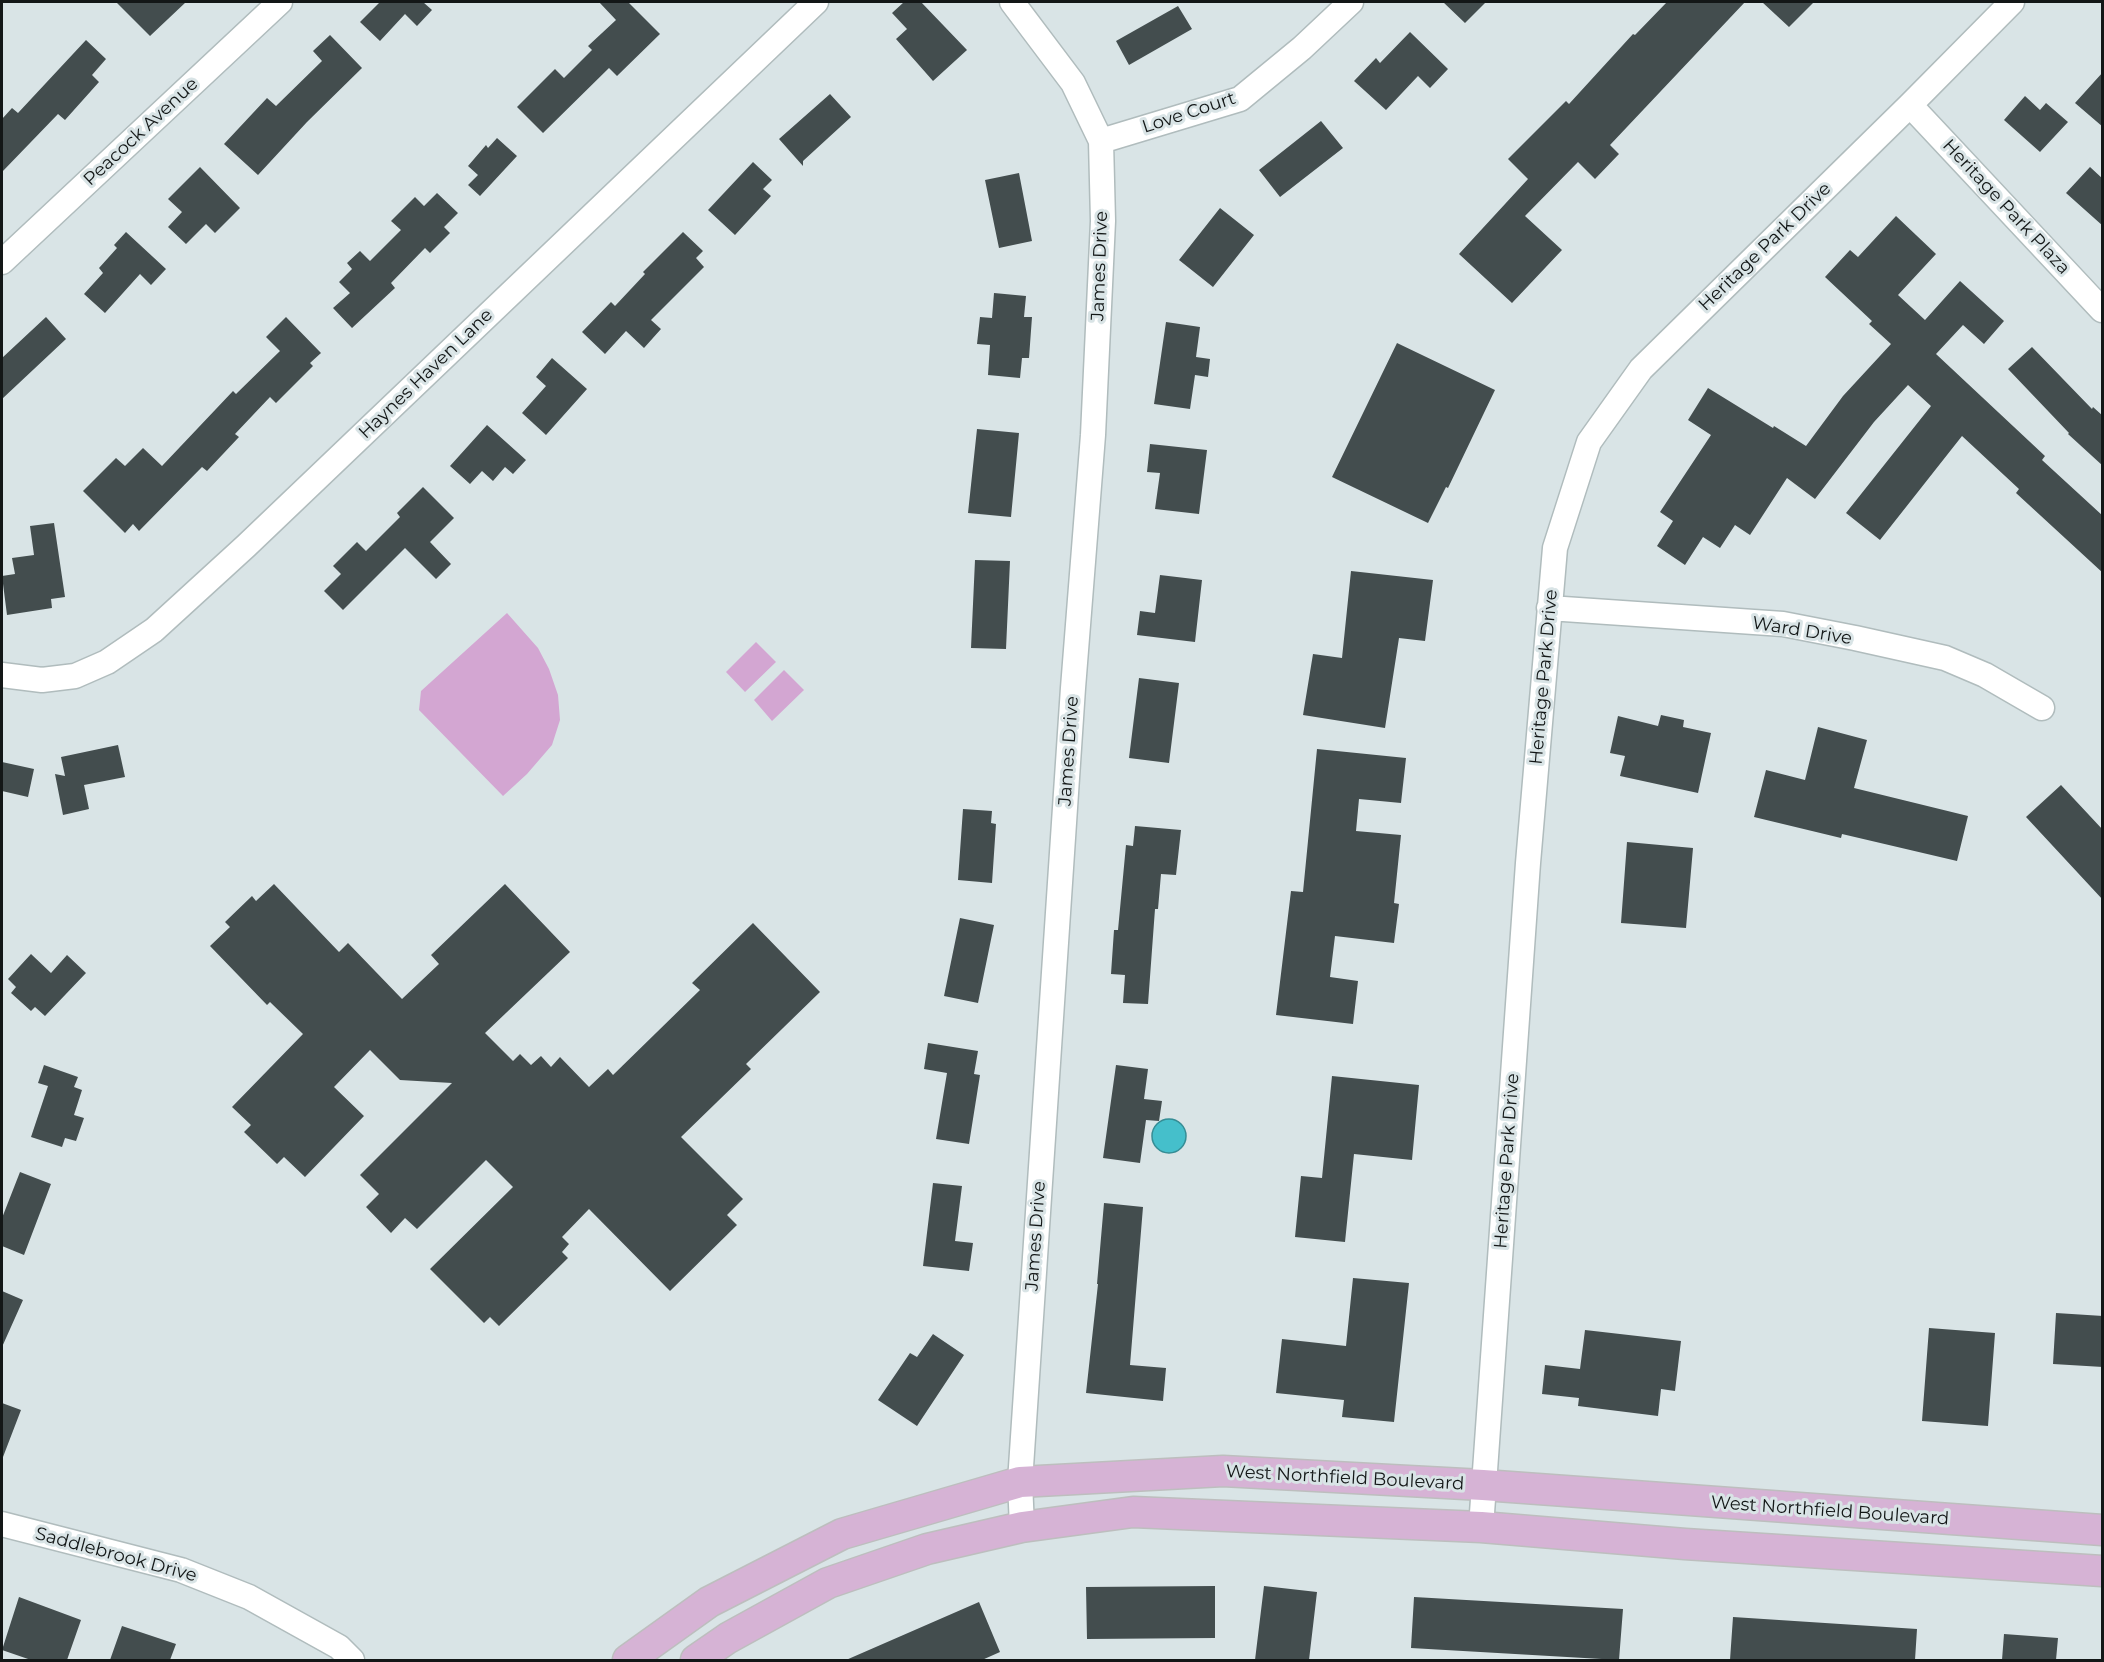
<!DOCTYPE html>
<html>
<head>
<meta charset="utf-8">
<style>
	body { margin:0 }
	#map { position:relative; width:2104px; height:1662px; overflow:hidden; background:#d9e4e6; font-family:Montserrat,sans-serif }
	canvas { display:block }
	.frame { position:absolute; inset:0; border:3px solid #131717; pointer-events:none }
</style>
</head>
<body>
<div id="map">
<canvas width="2104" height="1662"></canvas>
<div class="frame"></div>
</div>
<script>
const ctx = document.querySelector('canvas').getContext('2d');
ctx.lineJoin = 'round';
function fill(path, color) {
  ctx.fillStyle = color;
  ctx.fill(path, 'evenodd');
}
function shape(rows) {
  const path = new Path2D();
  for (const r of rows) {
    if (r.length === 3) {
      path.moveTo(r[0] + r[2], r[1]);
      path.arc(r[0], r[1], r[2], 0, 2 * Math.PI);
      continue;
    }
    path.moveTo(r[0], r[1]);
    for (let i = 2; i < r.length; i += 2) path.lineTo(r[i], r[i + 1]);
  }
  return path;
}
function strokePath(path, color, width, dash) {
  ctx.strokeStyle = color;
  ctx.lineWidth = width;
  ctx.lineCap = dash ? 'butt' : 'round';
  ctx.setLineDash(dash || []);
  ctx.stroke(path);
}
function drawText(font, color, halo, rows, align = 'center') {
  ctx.font = font + ' Montserrat,sans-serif';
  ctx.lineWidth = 6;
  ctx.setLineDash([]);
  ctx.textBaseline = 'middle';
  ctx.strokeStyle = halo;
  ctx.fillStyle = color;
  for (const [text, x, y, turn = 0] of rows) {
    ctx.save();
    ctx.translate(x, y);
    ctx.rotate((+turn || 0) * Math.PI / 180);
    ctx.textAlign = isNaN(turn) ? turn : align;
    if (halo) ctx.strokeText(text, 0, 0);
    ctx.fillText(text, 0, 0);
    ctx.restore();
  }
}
const green = shape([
	[507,613,538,648,549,669,558,695,560,720,552,745,527,774,503,796,419,710,421,691],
	[756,642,776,662,745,692,726,672],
	[784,670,804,690,772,721,754,700]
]);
const water = shape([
	[1169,1136,17]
]);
const building = shape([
	[116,2,186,2,150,36],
	[380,2,423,2,432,10,417,26,405,14,380,41,360,22],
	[599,2,628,2,660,34,617,76,609,68,543,133,517,107,555,69,564,78,592,50,588,46,616,20],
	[904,2,921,2,967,50,933,81,896,39,907,29,892,13],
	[1443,2,1486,2,1465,23],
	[1667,2,1745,2,1610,145,1619,154,1595,179,1578,162,1525,216,1562,250,1512,303,1459,254,1528,179,1508,159,1566,101,1569,104,1633,34,1635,35],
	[1762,2,1814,2,1789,27],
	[1178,6,1192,29,1129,65,1116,41],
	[1410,32,1448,69,1430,88,1418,76,1386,110,1354,81,1376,58,1380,63],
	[330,35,362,68,307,122,258,175,224,144,267,98,276,106,322,61,313,51],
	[86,40,106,59,92,75,99,82,65,120,58,114,2,172,2,119,12,108,18,113],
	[2103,72,2103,127,2075,103],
	[830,94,851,117,803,161,803,166,779,139],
	[2025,96,2040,110,2046,103,2068,122,2040,152,2004,120],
	[1321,121,1343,148,1280,197,1259,170],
	[497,138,517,156,480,196,468,185,478,175,468,166,486,145,488,148],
	[753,162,772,180,763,189,771,196,735,235,708,210],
	[200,167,240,208,215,233,206,224,186,244,168,227,182,212,168,199],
	[2090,167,2103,179,2103,226,2066,193],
	[1019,173,1032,241,999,248,985,180],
	[437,193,458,213,444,227,450,233,430,253,425,248,391,283,395,288,352,328,333,308,350,293,339,282,352,269,347,263,360,251,370,261,401,230,391,221,415,197,424,206],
	[1220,208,1254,235,1213,287,1179,260],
	[1896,216,1936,254,1898,295,1925,320,1960,281,2004,321,1984,344,1963,325,1936,354,2045,456,2042,460,2103,516,2103,573,2016,493,2019,489,1962,436,1880,540,1846,513,1931,406,1908,385,1874,422,1815,499,1787,478,1750,535,1735,525,1720,548,1703,537,1685,565,1657,546,1673,521,1660,512,1711,435,1688,420,1708,388,1773,428,1774,426,1806,446,1843,396,1891,344,1869,324,1872,321,1825,277,1850,250,1858,257],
	[126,232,166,269,151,285,140,274,105,313,84,294,103,273,99,268,117,248,114,245],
	[683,232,703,251,696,258,704,267,651,320,661,329,644,348,626,331,605,354,582,332,611,302,615,306,645,274,643,272],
	[994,293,1026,296,1024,317,1032,317,1029,358,1022,358,1020,378,988,375,990,345,977,344,980,317,992,318],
	[46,317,66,339,2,399,2,358],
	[286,317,321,353,310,363,313,366,276,403,270,397,235,434,239,437,207,471,202,467,139,531,133,524,125,533,83,491,116,458,125,466,143,448,162,466,233,391,236,394,280,351,266,337],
	[1166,322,1200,327,1196,357,1210,359,1208,377,1195,375,1190,409,1154,404],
	[1397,343,1495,390,1448,488,1446,487,1428,523,1332,477],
	[2032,347,2092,409,2093,407,2103,416,2103,466,2068,434,2069,433,2008,369],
	[552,358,587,389,546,435,522,413,546,386,536,377],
	[487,425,526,460,513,474,505,467,493,481,482,471,470,484,450,466],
	[977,429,1019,433,1011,517,968,513],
	[1150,444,1207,450,1199,514,1155,509,1160,473,1147,472],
	[423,487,454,518,430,542,451,564,436,579,405,548,343,610,324,591,341,574,333,566,357,542,366,551,400,517,397,513],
	[54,523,65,597,51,599,52,608,7,615,2,576,15,574,12,558,34,555,30,526],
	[975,560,1010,561,1006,649,971,648],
	[1351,571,1433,580,1425,641,1399,638,1385,728,1303,715,1313,654,1342,658],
	[1160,575,1202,580,1195,642,1137,635,1140,611,1155,613],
	[1139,678,1179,683,1169,763,1129,758],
	[1661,715,1684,720,1683,727,1711,733,1698,793,1620,776,1625,756,1610,753,1618,716,1658,726],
	[1818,727,1867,740,1854,788,1968,816,1957,861,1842,834,1841,838,1754,817,1766,770,1805,780],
	[118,745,125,777,84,785,89,809,63,815,55,774,65,776,61,757],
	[1317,749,1406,758,1401,803,1359,799,1356,831,1401,835,1394,903,1399,904,1394,943,1335,936,1330,977,1358,981,1353,1024,1276,1015,1291,891,1303,892],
	[2,762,34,769,28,797,2,791],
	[2061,785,2103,830,2103,900,2026,817],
	[963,809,992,811,991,823,996,824,992,883,958,880],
	[1135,826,1181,830,1176,875,1161,874,1158,909,1155,909,1148,1004,1123,1003,1125,975,1111,974,1114,930,1118,930,1126,845,1133,846],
	[1627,842,1693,848,1686,928,1621,923],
	[274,884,339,952,348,943,402,999,439,964,431,955,505,884,570,952,485,1033,513,1061,520,1054,531,1065,541,1056,551,1067,560,1057,589,1087,608,1069,613,1075,700,990,692,983,753,923,820,992,746,1064,751,1069,681,1137,743,1199,727,1215,737,1225,670,1291,589,1209,562,1237,569,1244,562,1252,568,1258,499,1326,490,1317,484,1323,430,1269,513,1187,486,1160,417,1229,405,1218,391,1233,366,1207,379,1194,360,1175,452,1083,400,1080,370,1050,334,1087,364,1116,305,1177,284,1157,277,1164,244,1132,251,1125,232,1107,303,1034,270,1002,267,1005,210,946,230,927,225,922,252,896,256,901],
	[960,918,994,925,978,1003,944,996],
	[31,954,51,973,67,955,86,973,45,1016,35,1007,31,1011,11,993,16,987,8,979],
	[928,1043,978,1051,974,1074,980,1075,969,1144,936,1139,947,1073,924,1069],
	[44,1065,78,1077,74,1087,82,1090,74,1115,84,1118,76,1141,65,1138,62,1147,31,1137,48,1086,38,1083],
	[1116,1065,1148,1069,1144,1099,1162,1101,1159,1121,1146,1120,1140,1163,1103,1158],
	[1332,1076,1419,1085,1412,1160,1354,1154,1345,1242,1295,1237,1301,1176,1322,1178],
	[20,1172,51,1184,24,1255,2,1246,2,1218],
	[933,1183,962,1186,955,1241,973,1243,969,1271,923,1266],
	[1104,1203,1143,1207,1130,1365,1166,1368,1163,1401,1086,1393,1098,1284,1097,1284],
	[1353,1278,1409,1283,1394,1422,1342,1417,1344,1400,1276,1393,1282,1339,1346,1346],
	[2,1291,23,1300,2,1347],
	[2056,1313,2103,1316,2103,1367,2053,1364],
	[1929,1328,1995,1333,1988,1426,1922,1421],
	[1585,1330,1681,1341,1675,1391,1661,1389,1658,1416,1578,1406,1579,1398,1542,1394,1545,1365,1580,1369],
	[933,1334,964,1355,917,1426,878,1400,910,1353,917,1357],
	[2,1403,21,1410,3,1457,2,1456],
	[1215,1586,1215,1638,1087,1639,1086,1587],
	[1264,1586,1317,1592,1309,1660,1255,1660],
	[19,1597,81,1620,67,1660,31,1660,2,1650],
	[1414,1597,1623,1609,1619,1660,1411,1648],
	[979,1602,1000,1652,982,1660,846,1660],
	[1733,1617,1917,1629,1915,1660,1730,1660],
	[122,1626,176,1644,170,1660,110,1660],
	[2004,1634,2058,1638,2056,1660,2002,1660]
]);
const minor = shape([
	[1012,2,1073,83,1101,141,1103,221,1093,435,1073,688,1020,1482,1022,1527],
	[1910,105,2102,310],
	[1101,141,1240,99,1302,48,1351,2],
	[2,262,280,2],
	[1549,608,1783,624,1855,638,1945,658,1985,675,2042,708],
	[2,675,42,680,75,676,107,662,154,630,246,546,816,2],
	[2,1524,181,1570,249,1597,339,1647,352,1660],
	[1481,1527,1528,863,1555,548,1589,442,1641,369,1910,105,2012,2]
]);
const major = shape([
	[628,1660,709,1602,842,1534,1020,1482,1223,1471,1483,1485,2102,1530],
	[696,1660,728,1638,828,1583,927,1549,1022,1527,1133,1512,1481,1527,1685,1544,2102,1571]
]);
const streetNames = [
	["Love Court",1189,113,-18],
	["Peacock Avenue",141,132,-43],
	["Heritage Park Plaza",2006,207,47],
	["Heritage Park Drive",1765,247,-44],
	["James Drive",1100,266,-88],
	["Haynes Haven Lane",426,374,-44],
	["Ward Drive",1802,631,9],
	["Heritage Park Drive",1544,677,-85],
	["James Drive",1069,751,-86],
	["Heritage Park Drive",1507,1161,-86],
	["James Drive",1036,1236,-86],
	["West Northfield Boulevard",1345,1478,3],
	["West Northfield Boulevard",1830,1511,4],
	["Saddlebrook Drive",116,1555,15]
];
fill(green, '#d3a6d2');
fill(water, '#45bfcb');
strokePath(water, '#368d95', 1.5);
fill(building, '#434d4e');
strokePath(minor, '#b0bcbd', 27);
strokePath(major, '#bdbebe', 33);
strokePath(minor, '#fff', 24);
strokePath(major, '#d6b3d5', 30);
drawText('18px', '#131717', '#d9e4e6', streetNames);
</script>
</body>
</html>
